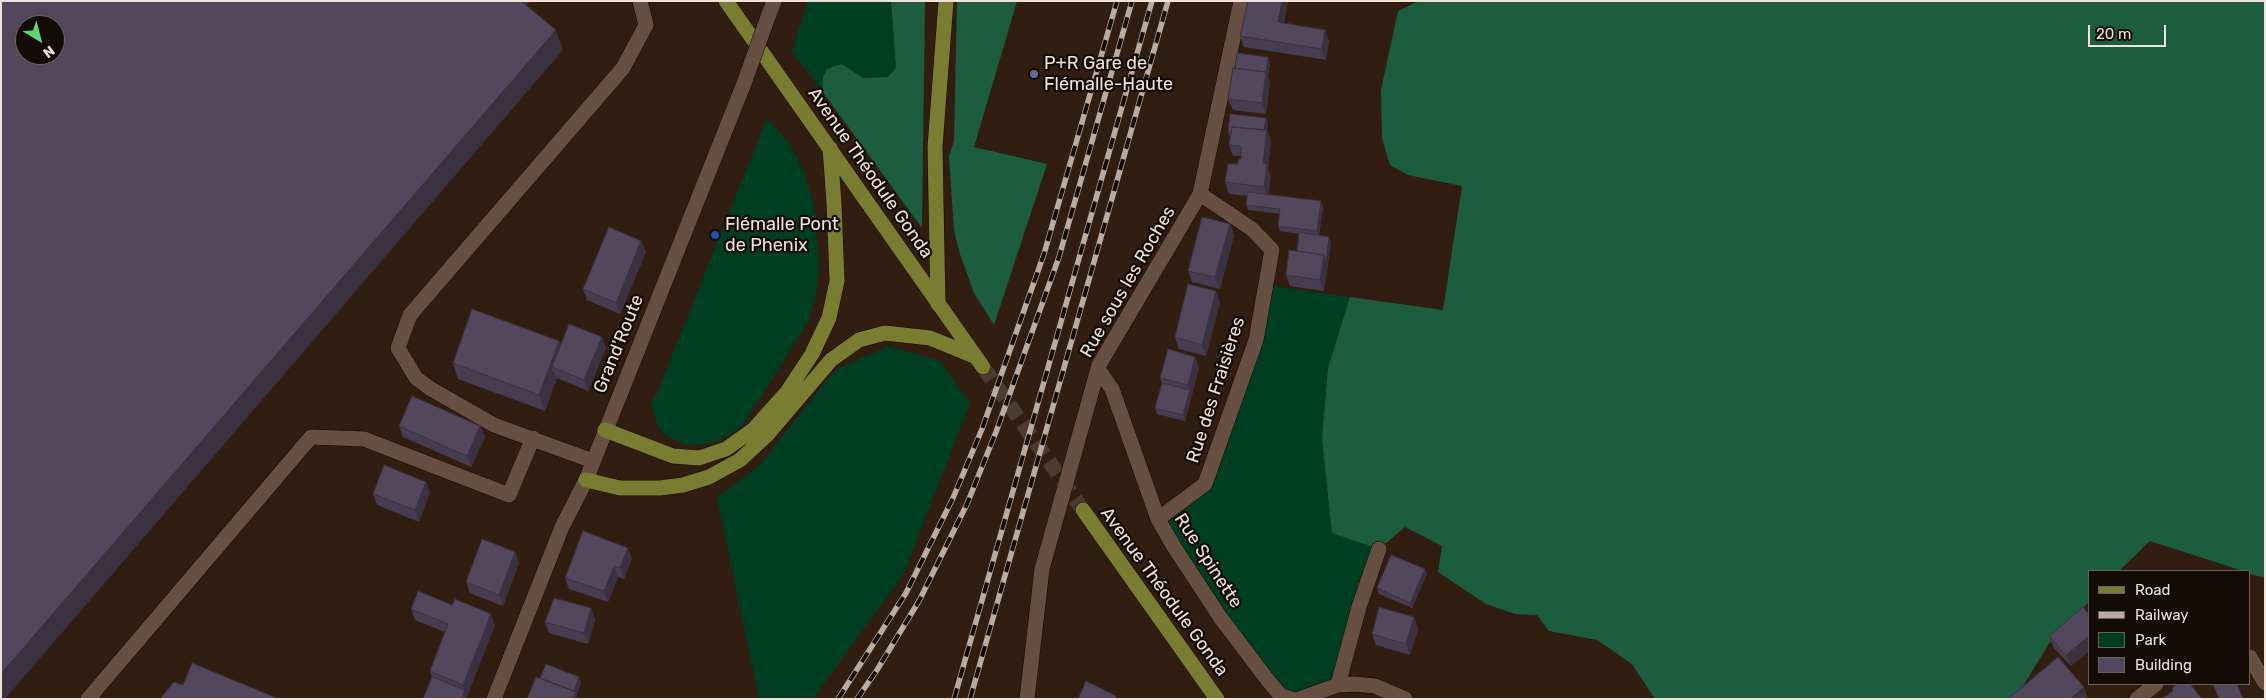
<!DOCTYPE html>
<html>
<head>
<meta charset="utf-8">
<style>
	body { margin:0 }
	#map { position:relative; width:2266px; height:700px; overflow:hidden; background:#321e11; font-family:Rubik,sans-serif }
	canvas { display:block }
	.frame { position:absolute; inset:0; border:2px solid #f0e2d9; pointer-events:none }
	.legend { position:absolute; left:2088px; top:570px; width:162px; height:115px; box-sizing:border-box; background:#130b06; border:1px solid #6b615a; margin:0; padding:6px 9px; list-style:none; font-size:15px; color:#f0e2d9 }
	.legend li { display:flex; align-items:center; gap:10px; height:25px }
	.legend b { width:25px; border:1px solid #6b615a }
	.north { position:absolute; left:15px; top:15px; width:50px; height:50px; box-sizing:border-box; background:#130b06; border:1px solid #6b615a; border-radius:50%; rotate:143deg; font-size:14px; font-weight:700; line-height:20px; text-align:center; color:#f0e2d9 }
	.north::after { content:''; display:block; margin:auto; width:18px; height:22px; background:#5fd56b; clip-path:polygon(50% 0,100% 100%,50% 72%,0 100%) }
	.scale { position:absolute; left:2088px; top:25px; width:78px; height:22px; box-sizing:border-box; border:2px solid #f0e2d9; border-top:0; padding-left:6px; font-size:15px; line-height:18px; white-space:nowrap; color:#f0e2d9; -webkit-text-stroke:4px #130b06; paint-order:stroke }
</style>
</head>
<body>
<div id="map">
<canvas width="2266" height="700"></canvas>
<div class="frame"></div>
<ul class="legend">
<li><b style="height:6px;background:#787d31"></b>Road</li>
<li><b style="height:6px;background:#baaaa0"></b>Railway</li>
<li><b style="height:14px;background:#003e24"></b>Park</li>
<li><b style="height:14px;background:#53475d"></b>Building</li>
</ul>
<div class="north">N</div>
<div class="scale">20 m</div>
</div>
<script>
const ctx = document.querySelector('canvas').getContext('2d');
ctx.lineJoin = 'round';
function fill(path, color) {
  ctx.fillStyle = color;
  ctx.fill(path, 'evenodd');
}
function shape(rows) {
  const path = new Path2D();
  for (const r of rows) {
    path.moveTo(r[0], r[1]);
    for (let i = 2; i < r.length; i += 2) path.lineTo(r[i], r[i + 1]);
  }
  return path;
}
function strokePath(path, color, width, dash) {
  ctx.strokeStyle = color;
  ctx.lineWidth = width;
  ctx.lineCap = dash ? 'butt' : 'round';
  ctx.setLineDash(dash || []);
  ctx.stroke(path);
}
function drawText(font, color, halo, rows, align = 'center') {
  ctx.font = font + ' Rubik,sans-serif';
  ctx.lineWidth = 4.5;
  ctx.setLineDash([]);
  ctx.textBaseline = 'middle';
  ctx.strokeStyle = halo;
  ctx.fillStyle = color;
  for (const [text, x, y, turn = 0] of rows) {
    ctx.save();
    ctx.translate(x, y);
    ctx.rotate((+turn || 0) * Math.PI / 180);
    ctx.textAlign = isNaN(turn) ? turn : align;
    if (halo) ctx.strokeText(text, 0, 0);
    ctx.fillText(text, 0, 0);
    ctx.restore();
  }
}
const green = shape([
	[808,1,891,1,896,68,888,77,863,78,842,64,834,66,825,71,823,77,822,91,792,51],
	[767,118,789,143,804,173,814,205,819,267,816,295,808,322,742,426,726,437,710,443,695,445,684,444,664,435,658,426,650,403,657,393],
	[1266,285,1350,297,1328,368,1322,438,1379,549,1338,685,1281,696,1158,519,1205,484],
	[889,346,940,361,970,403,904,573,813,699,759,699,717,497,757,468,835,370]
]);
const forest = shape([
	[891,1,925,1,922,228,822,91,823,77,826,70,834,66,842,64,863,78,888,77,896,68],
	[957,1,1017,1,974,147,1047,164,994,325,974,293,960,254,954,231,949,156,954,141],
	[1419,1,2265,1,2265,578,2250,574,2250,571,2243,571,2150,541,2119,571,2090,571,2090,601,2050,642,2015,699,1655,699,1632,664,1597,640,1549,631,1537,615,1515,614,1486,604,1438,572,1442,546,1405,527,1379,549,1332,533,1322,438,1328,368,1350,297,1443,310,1462,186,1408,175,1390,165,1382,138,1381,90,1398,11]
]);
const majorTunnel = shape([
	[983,367,1083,510]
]);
const minor = shape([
	[768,17,774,1],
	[1098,369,1112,389,1158,519,1174,547,1220,617,1266,678,1281,696,1292,699],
	[593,461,494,425,431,389,416,378,398,348,410,315,623,68,646,25,640,1],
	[1158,519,1205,484,1256,340,1272,250,1252,229,1200,194],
	[2250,657,2265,683],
	[1338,685,1359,607,1379,549],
	[88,699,311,437,364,439,509,495,533,438],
	[494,699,562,527,586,480,743,86],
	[1027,699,1042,569,1099,365,1200,194,1241,1],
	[1299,699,1338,685,1355,684,1375,686,1405,699],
	[2137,699,2156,684]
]);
const major = shape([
	[726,1,983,367],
	[938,304,935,147,946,1],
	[605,430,673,456,699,458,726,449,754,429,787,392,812,354,829,318,837,281,834,203,830,148],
	[586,480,620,488,660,488,683,485,709,477,740,460,768,434,831,360,859,340,885,333,930,338,974,356],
	[1083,510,1217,699]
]);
const rail = shape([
	[838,699,906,593,953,498,982,429,1044,254,1117,1],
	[857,699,877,670,919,601,967,504,996,432,1059,257,1132,1],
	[954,699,1152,1],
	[970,699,1168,1]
]);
const minorBridge = shape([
	[743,86,768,17]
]);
const wall = shape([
	[1248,1,1288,1,1284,23,1329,41,1326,60,1244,47,1240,36],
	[1268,57,1270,63,1268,77,1270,83,1266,114,1233,110,1228,99,1235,68],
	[1266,118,1268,123,1267,130,1271,141,1268,168,1271,175,1268,195,1323,207,1319,235,1331,243,1324,291,1290,286,1286,275,1297,251,1299,234,1280,231,1278,226,1280,214,1248,210,1246,205,1247,196,1229,194,1225,182,1241,159,1241,156,1233,156,1229,145,1230,137,1228,131],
	[1230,224,1234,235,1220,289,1192,282,1188,271],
	[646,252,620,314,587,300,583,289],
	[1216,291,1220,302,1206,356,1179,349,1175,337],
	[602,337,606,348,588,391,557,378,545,411,458,379,453,363,559,341,561,345],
	[1195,357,1199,368,1185,421,1157,414,1155,408,1162,383,1160,378],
	[399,426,480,426,485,437,471,467,403,437],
	[426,482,430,493,419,522,377,505,373,494],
	[515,552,519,563,503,606,470,593,466,582],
	[632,559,624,579,618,577,608,602,569,589,565,578],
	[1425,569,1427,574,1412,608,1379,594,1377,588],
	[452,605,495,625,466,699,432,677,430,671,445,632,415,620,411,609],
	[591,608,595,620,588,644,549,633,545,622],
	[2090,615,2090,650,2071,666,2053,647,2049,636],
	[1414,617,1418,629,1410,655,1376,645,1372,634]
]);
const shadedWall = shape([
	[515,1,530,1,519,13],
	[1282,1,1288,1,1282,33,1278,22],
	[556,30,563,50,5,699,1,699,1,674],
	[1325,30,1329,41,1326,60,1322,49],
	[1268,57,1270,63,1268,77,1270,83,1266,114,1262,103],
	[1266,118,1268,123,1265,140,1263,134],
	[1267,130,1271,141,1268,168,1271,175,1268,198,1264,187,1263,163],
	[1321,201,1323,207,1319,236,1317,231],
	[1230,224,1234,235,1220,289,1215,277],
	[1329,237,1331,243,1324,291,1320,280,1324,255],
	[641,241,646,252,620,314,616,303],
	[1216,291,1220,302,1206,356,1202,345],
	[602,337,606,348,588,391,584,380],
	[559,341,565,357,552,367,556,378,557,378,545,411,539,395],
	[1195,357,1199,368,1185,421,1183,415,1190,390,1188,385],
	[480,426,485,437,471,467,467,456],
	[426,482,430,493,419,522,415,510],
	[628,548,632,559,624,579,620,568],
	[515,552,519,563,503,606,499,595],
	[614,566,618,577,608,602,604,591],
	[1425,569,1427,574,1412,608,1410,603],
	[591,608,595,620,588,644,584,633],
	[491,614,495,625,466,699,462,699,465,690,463,685],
	[1414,617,1418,629,1410,655,1406,644],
	[2090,635,2090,650,2071,666,2066,655],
	[579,677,581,683,577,695,578,699,573,699,573,694],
	[2084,687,2088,699,2070,699]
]);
const building = shape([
	[1,1,521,1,556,30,1,674,1,1],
	[25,25,55,25,55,55,25,55,25,25],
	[1248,1,1282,1,1278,22,1325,30,1322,49,1240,36,1248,1],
	[1237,53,1268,57,1266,72,1235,68,1237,53],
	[1233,68,1266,72,1262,103,1228,99,1233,68],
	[1230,114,1266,118,1264,130,1232,127,1231,132,1228,131,1230,114],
	[1232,127,1267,130,1263,163,1267,164,1264,187,1225,182,1228,164,1238,164,1239,159,1241,159,1241,146,1229,145,1232,127],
	[1248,192,1321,201,1317,231,1278,226,1280,209,1246,205,1248,192],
	[1202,217,1230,224,1215,277,1188,271,1202,217],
	[609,227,641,241,616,303,583,289,609,227],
	[1299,232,1329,237,1326,261,1324,255,1297,251,1299,232],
	[1289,250,1324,255,1320,280,1286,275,1289,250],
	[1188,284,1216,291,1202,345,1175,337,1188,284],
	[472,309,559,341,539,395,453,363,472,309],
	[569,324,602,337,584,380,552,367,569,324],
	[1168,349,1195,357,1188,385,1160,378,1168,349],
	[1162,383,1190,390,1183,415,1155,408,1162,383],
	[412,396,480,426,467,456,399,426,412,396],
	[384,465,426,482,415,510,373,494,384,465],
	[583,531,628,548,620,568,614,566,604,591,565,578,583,531],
	[482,539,515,552,499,595,466,582,482,539],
	[1391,555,1425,569,1410,603,1377,588,1391,555],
	[418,591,452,605,455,599,491,614,463,685,430,671,448,624,411,609,418,591],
	[554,598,591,608,584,633,545,622,554,598],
	[1379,607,1414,617,1406,644,1372,634,1379,607],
	[2083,607,2090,615,2090,635,2066,655,2049,636,2083,607],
	[2058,657,2084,687,2070,699,2008,699,2058,657],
	[192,663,279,699,160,699,174,682,183,685,192,663],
	[546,664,579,677,574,691,540,678,546,664],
	[432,677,465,690,462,699,423,699,432,677],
	[536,677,576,692,573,699,527,699,536,677],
	[1086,681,1116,696,1115,699,1078,699,1086,681],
	[2177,684,2190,684,2202,699,2164,699,2163,698,2173,691,2172,688,2177,684],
	[2213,684,2237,684,2243,699,2219,699,2213,684]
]);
const markers = [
	[1034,74,5,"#5c6f8a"],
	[715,235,5,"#1a4fb4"]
];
const poiNames = [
	["P+R Gare de",1044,64],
	["Flémalle-Haute",1044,85],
	["Flémalle Pont",725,225],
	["de Phenix",725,246]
];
const streetNames = [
	["Avenue Théodule Gonda",870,173,55],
	["Rue sous les Roches",1128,282,-60],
	["Grand'Route",619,344,-68],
	["Rue des Fraisières",1216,390,-72],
	["Rue Spinette",1208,561,57],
	["Avenue Théodule Gonda",1164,592,54]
];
fill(green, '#003e24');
fill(forest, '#1d5d3f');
strokePath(majorTunnel, '#4e3b2f', 15, [15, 8]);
strokePath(minor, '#190800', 16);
strokePath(major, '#190800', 16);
strokePath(minor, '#675041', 15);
strokePath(major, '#787d31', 15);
strokePath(rail, '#baaaa0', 5.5);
strokePath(rail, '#130b06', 4, [11]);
strokePath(minorBridge, '#190800', 16, []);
strokePath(minorBridge, '#675041', 15);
fill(wall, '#473d50');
fill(shadedWall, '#3a3241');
fill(building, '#53475d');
strokePath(building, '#3a3241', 1);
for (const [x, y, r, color] of markers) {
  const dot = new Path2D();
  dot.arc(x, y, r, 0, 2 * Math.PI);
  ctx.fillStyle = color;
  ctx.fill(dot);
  strokePath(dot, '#130b06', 2);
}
drawText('18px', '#f0e2d9', '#130b06', poiNames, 'left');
drawText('18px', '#f0e2d9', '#130b06', streetNames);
</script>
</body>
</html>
